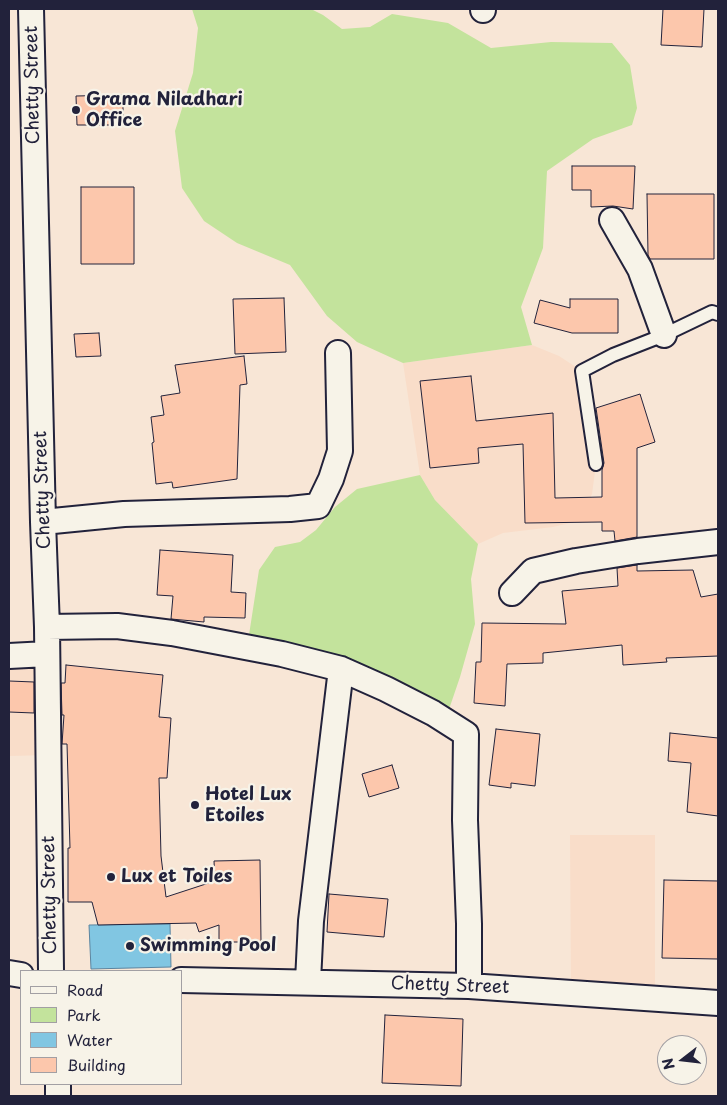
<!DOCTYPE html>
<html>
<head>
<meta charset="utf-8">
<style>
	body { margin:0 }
	#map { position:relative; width:727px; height:1105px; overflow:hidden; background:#f8e6d6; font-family:"Playpen Sans",sans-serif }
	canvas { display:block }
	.frame { position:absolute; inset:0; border:10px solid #22223b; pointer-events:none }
	.legend { position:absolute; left:20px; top:970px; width:162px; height:115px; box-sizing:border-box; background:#f7f3e8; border:1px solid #a29fa3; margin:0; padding:6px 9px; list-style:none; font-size:15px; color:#22223b }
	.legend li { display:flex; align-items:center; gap:10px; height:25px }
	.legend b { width:25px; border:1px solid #a29fa3 }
	.north { position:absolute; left:657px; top:1035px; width:50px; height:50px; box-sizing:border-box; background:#f7f3e8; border:1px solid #a29fa3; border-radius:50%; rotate:254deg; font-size:14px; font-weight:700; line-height:20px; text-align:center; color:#22223b }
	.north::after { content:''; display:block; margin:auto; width:18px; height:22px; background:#22223b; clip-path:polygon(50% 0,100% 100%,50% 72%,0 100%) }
</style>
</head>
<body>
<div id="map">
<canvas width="727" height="1105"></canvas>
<div class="frame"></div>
<ul class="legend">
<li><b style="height:6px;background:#f7f3e8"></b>Road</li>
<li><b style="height:14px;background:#c3e39c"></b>Park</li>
<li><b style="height:14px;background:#81c6e2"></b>Water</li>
<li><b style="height:14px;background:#fcc7ac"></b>Building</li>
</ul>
<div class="north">N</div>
</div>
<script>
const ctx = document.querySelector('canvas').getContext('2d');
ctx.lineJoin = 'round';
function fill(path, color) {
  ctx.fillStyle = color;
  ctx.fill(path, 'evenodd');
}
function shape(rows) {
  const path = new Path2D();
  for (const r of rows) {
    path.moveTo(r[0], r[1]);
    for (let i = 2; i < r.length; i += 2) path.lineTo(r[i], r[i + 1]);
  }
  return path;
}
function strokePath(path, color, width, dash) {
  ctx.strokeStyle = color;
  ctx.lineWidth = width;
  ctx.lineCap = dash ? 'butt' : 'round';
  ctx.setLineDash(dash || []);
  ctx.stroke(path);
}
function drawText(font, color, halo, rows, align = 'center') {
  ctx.font = font + ' "Playpen Sans",sans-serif';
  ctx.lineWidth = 4.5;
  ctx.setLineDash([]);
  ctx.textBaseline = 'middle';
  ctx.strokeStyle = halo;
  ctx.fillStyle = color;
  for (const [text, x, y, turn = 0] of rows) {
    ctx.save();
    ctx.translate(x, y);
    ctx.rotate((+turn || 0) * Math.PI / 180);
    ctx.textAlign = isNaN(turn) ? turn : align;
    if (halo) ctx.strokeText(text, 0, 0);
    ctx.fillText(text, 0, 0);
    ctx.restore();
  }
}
const built = shape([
	[532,345,559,356,582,371,596,464,592,494,579,521,553,527,503,533,478,544,435,500,420,475,403,363],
	[47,654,49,755,9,756,9,656],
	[570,835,655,835,655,998,571,993]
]);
const green = shape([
	[192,9,311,9,323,15,342,29,370,27,392,14,448,23,491,48,551,42,612,43,630,65,637,108,632,125,593,139,547,171,543,248,521,307,532,345,403,363,357,342,327,316,290,265,237,243,204,221,182,188,175,131,193,73,198,28],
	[420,475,435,500,478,544,471,579,475,624,460,677,445,721,247,648,259,570,275,547,300,542,316,530,335,507,357,489]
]);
const water = shape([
	[170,924,171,967,91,969,89,925,170,924]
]);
const building = shape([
	[663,9,704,9,702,47,661,45,663,9],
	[123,95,123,125,77,125,76,96,123,95],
	[572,166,635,166,633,209,613,206,591,207,591,190,572,190,572,166],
	[81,187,134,187,134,264,81,264,81,187],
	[647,194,714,194,714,259,650,259,648,255,647,194],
	[284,298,286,352,235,354,233,299,284,298],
	[570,299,618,299,618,333,572,333,534,323,540,300,570,308,570,299],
	[99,333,101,356,76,357,74,334,99,333],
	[244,356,247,384,240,385,237,479,173,488,172,482,156,484,152,443,154,442,151,417,164,415,161,396,180,393,175,365,244,356],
	[471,376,476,421,553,413,555,498,602,497,602,470,604,463,596,408,640,394,655,442,637,448,637,537,615,541,614,531,602,531,602,522,525,523,523,444,478,448,479,463,430,468,420,381,471,376],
	[160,550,233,555,231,592,246,593,245,618,204,617,204,622,171,619,173,596,157,595,160,550],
	[637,565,637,571,693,570,701,597,718,594,718,656,666,658,667,662,623,665,622,645,543,653,543,663,507,664,505,706,474,703,476,662,481,662,482,623,566,624,562,591,618,586,617,568,637,565],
	[66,665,163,675,159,717,171,718,167,778,159,778,161,856,166,897,215,881,214,861,260,860,261,942,219,942,219,925,199,932,196,923,98,925,92,902,68,902,68,848,70,848,67,744,62,744,64,715,62,715,61,683,65,683,66,665],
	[9,681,34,682,34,713,9,712,9,681],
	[496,729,540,734,535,786,511,783,511,788,489,785,496,729],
	[670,733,718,738,718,816,687,812,691,763,668,761,670,733],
	[392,765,399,788,369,797,362,774,392,765],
	[664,880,718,881,718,959,662,958,664,880],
	[329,894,388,899,384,937,327,932,329,894],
	[385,1015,463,1019,461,1086,382,1083,385,1015]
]);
const lane = shape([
	[596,464,582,371,613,355,664,335,712,312,718,314]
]);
const street = shape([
	[31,9,43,522,47,627,51,971],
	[483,10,483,9],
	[612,220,640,269,664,335],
	[43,522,124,514,290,509,318,506,331,479,340,451,338,353],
	[512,593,533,571,576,561,638,551,718,542],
	[47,627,117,626,172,633,282,654,341,669,386,689,433,713,466,734,465,820,469,924,469,986],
	[9,656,47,654],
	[9,973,21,975],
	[181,980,469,986,718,1003],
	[308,981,311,921,341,669],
	[58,1084,58,1096]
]);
const markers = [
	[76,110,5,"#22223b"],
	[195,805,5,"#22223b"],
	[111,877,5,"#22223b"],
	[130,946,5,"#22223b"]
];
const streetNames = [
	["Chetty Street",33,85,-91],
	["Chetty Street",43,490,-92],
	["Chetty Street",50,895,-91],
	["Chetty Street",450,986,2]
];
const poiNames = [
	["Grama Niladhari",86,100],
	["Office",86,121],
	["Hotel Lux",205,795],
	["Etoiles",205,816],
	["Lux et Toiles",121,877],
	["Swimming Pool",140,946]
];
fill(built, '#f9ddc9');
fill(green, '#c3e39c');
fill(water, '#81c6e2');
strokePath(water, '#5b849f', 1);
fill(building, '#fcc7ac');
strokePath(building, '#22223b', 1);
strokePath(lane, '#22223b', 16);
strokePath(street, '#22223b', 28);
strokePath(lane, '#f7f3e8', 12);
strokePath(street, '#f7f3e8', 24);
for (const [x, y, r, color] of markers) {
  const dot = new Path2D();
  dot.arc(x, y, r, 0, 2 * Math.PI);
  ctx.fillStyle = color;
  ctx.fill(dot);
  strokePath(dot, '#f7f3e8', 2);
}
drawText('18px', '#22223b', '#f7f3e8', streetNames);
drawText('bold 18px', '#22223b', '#f7f3e8', poiNames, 'left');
</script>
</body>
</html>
